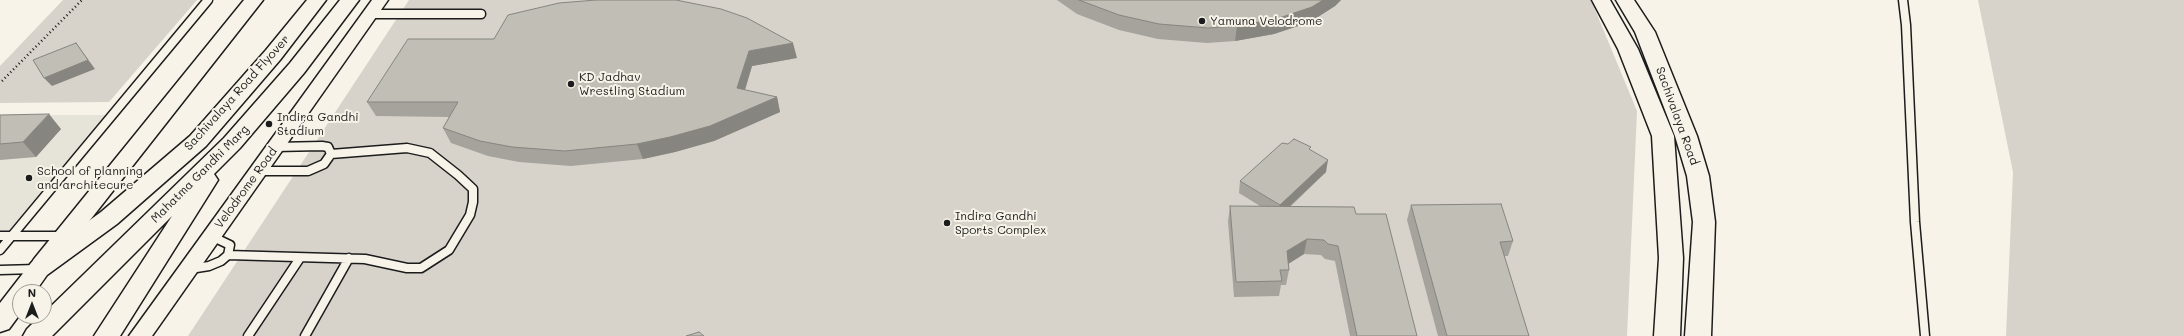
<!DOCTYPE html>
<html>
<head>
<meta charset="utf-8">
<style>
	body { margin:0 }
	#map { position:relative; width:2183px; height:336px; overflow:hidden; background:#f7f3e8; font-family:Mali,sans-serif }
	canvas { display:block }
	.north { position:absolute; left:12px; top:284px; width:40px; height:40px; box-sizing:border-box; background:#f7f3e8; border:1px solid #9f9d96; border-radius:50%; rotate:0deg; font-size:11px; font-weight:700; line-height:16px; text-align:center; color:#1c1c1c }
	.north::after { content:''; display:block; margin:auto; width:14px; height:18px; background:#1c1c1c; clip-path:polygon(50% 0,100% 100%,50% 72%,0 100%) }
</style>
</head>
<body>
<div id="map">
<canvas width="2183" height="336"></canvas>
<div class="north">N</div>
</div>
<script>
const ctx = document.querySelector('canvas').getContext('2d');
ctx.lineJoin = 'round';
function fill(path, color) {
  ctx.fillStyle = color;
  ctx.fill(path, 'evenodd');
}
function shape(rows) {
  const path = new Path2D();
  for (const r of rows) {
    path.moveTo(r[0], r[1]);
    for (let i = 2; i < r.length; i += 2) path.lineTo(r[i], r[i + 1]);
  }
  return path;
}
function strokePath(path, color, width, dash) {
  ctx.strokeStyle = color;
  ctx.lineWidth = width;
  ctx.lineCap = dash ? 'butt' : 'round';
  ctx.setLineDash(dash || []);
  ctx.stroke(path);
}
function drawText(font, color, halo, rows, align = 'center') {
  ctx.font = font + ' Mali,sans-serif';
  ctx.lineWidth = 4;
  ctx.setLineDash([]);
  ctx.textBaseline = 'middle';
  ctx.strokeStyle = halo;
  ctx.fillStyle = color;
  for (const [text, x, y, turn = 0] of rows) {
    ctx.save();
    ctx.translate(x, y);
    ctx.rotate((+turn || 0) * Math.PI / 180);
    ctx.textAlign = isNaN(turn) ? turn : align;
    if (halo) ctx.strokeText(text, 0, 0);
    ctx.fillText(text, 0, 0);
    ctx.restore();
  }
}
const built = shape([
	[0,115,117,115,0,240]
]);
const green = shape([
	[63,0,197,0,109,102,0,103,0,66],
	[409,0,1591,0,1637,111,1627,336,188,336],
	[1978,0,2183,0,2183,336,2006,336,2013,172]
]);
const path = shape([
	[2,81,82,0]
]);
const service = shape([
	[1903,0,1906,25,1915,222,1925,336],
	[370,14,481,14],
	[258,171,308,171,324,164,331,154,328,147,322,146,275,147],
	[0,236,63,236],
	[0,250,208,0],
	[228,255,365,259,407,268,421,268,449,250,470,215,473,202,473,189,458,175,430,153,407,148,331,154],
	[190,269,209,266,221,261,228,255,230,245,211,236],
	[0,270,37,269],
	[248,336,300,258],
	[305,336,349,258]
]);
const tertiary = shape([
	[372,0,388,0,152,336,129,336,372,0]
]);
const secondary = shape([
	[244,0,263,0,50,271,42,274,34,271,30,265,34,259,244,0],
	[1592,0,1610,0,1638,49,1674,136,1683,258,1680,336,1654,336,1659,258,1652,136,1618,49,1592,0],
	[1616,0,1634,0,1655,32,1697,136,1709,176,1715,222,1711,336,1685,336,1693,222,1687,176,1675,136,1635,32,1616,0]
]);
const trunk = shape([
	[307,0,326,0,280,60,206,146,117,224,47,275,35,292,20,292,20,314,9,329,0,332,0,303,31,263,101,212,190,136,266,50,307,0],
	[340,0,359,0,304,73,240,148,214,174,218,180,120,336,94,336,172,216,52,336,23,336,27,329,40,316,44,316,44,313,224,138,290,63,340,0]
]);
const wall = shape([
	[1057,0,1341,0,1335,6,1310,22,1274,34,1235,41,1207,43,1158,39,1119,30,1077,14],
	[797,58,752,66,745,90,777,97,780,112,714,141,675,152,643,159,571,166,519,162,488,156,451,143,443,128,449,117,376,116,367,102],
	[0,115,61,129,36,157,0,160],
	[1310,150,1326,172,1290,207,1356,214,1417,336,1350,336,1335,261,1325,259,1321,255,1304,254,1288,264,1289,270,1286,285,1281,285,1279,296,1234,297,1228,221,1230,206,1260,206,1239,193,1240,181],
	[1411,205,1513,241,1508,256,1504,256,1529,336,1438,336,1407,220]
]);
const shadedWall = shape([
	[1323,0,1341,0,1335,6,1310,22,1274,34,1235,41,1237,26],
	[76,43,95,69,52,86,44,78],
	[793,43,797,58,752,66,741,103,737,88,749,51],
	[777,97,780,112,714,141,675,152,643,159,637,144],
	[49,114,61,129,36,157,23,142],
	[1328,160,1326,172,1278,217,1280,205],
	[1307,239,1304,254,1285,266,1287,251]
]);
const building = shape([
	[596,0,676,0,721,9,747,18,793,43,749,51,737,88,777,97,710,126,670,137,637,144,565,151,512,147,480,141,443,128,458,102,367,102,408,39,494,39,508,15,559,3,596,0],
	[1079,0,1323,0,1312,7,1276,19,1237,26,1208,28,1159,24,1119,15,1079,0],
	[76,43,88,60,44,78,33,60,76,43],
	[49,114,23,142,0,144,0,115,49,114],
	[1294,139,1311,147,1309,149,1328,160,1280,205,1240,181,1282,143,1288,144,1294,139],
	[1501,204,1513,241,1500,242,1529,336,1447,336,1411,205,1501,204],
	[1230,206,1354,207,1356,214,1386,214,1417,336,1357,336,1338,246,1328,244,1324,240,1307,239,1287,251,1289,270,1280,270,1282,281,1236,282,1230,206],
	[699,332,704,336,686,336,699,332]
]);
const markers = [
	[1202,21,4,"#1c1c1c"],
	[571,84,4,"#1c1c1c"],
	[269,124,4,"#1c1c1c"],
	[29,178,4,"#1c1c1c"],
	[947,223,4,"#1c1c1c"]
];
const poiNames = [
	["Yamuna Velodrome",1210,21],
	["KD Jadhav",579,77],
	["Wrestling Stadium",579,91],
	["Indira Gandhi",277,117],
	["Stadium",277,131],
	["School of planning",37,171],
	["and architecure",37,185],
	["Indira Gandhi",955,216],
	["Sports Complex",955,230]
];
const streetNames = [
	["Sachivalaya Road Flyover",237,93,-48],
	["Sachivalaya Road",1677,116,70],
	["Mahatma Gandhi Marg",200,174,-45],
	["Velodrome Road",246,188,-54]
];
fill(built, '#e6e3d9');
fill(green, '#d7d3cb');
strokePath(service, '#1c1c1c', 11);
strokePath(tertiary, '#1c1c1c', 3);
strokePath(secondary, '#1c1c1c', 3);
strokePath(trunk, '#1c1c1c', 3);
strokePath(path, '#1c1c1c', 2.5, [1, 3]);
strokePath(service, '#f7f3e8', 8);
fill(tertiary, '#f7f3e8');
fill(secondary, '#f7f3e8');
fill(trunk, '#f7f3e8');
fill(wall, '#a5a39c');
fill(shadedWall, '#86857f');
fill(building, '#c0beb5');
strokePath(building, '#86857f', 1);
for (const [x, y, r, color] of markers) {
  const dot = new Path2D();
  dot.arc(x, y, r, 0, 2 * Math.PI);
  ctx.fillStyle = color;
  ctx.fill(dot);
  strokePath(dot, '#f7f3e8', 1.5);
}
drawText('12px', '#1c1c1c', '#f7f3e8', poiNames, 'left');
drawText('12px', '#1c1c1c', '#f7f3e8', streetNames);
</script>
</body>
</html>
